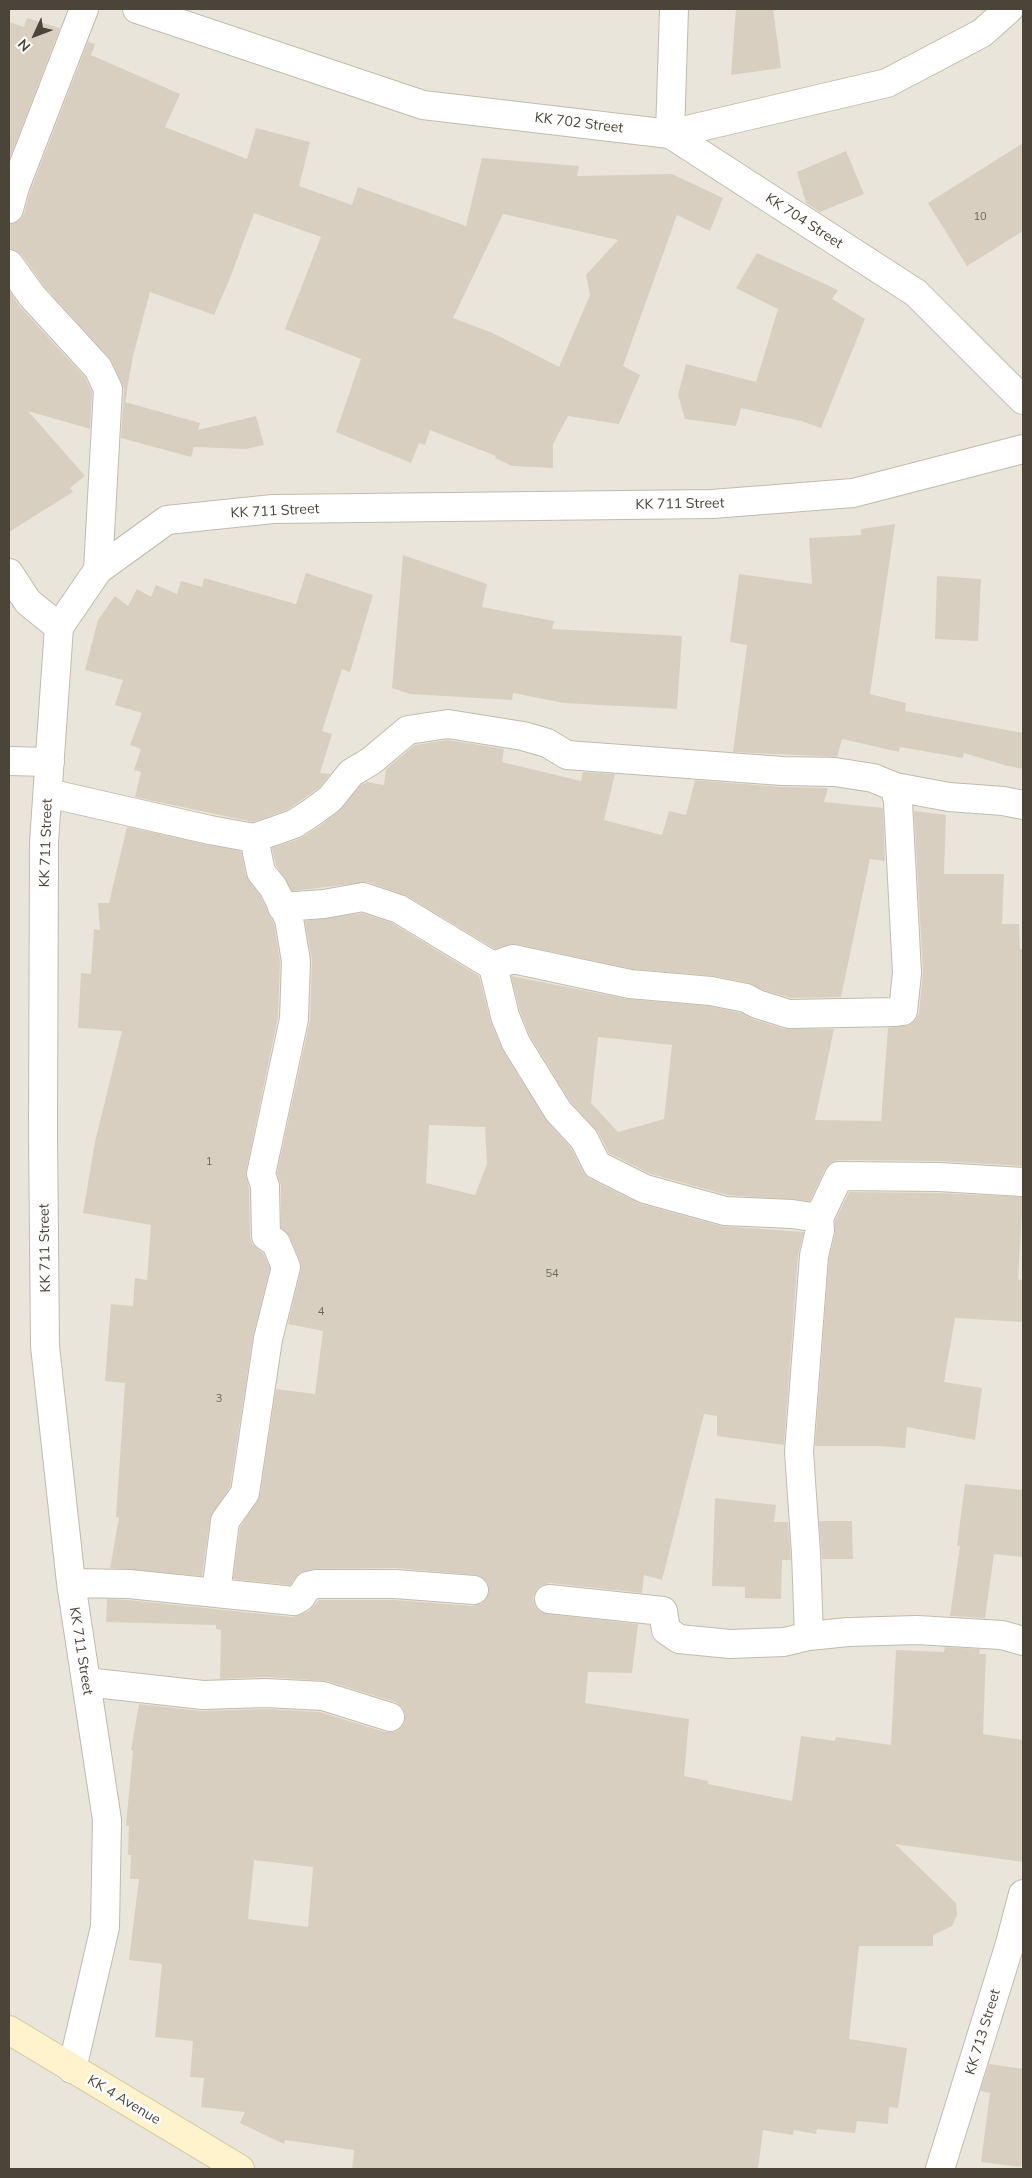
<!DOCTYPE html>
<html>
<head>
<meta charset="utf-8">
<style>
	body { margin:0 }
	#map { position:relative; width:1032px; height:2178px; overflow:hidden; background:#f6f3ec; font-family:Mulish,sans-serif }
	canvas { display:block }
	.frame { position:absolute; inset:0; border:10px solid #4b4439; pointer-events:none }
	.north { position:absolute; left:10px; top:10px; width:50px; height:50px; -webkit-text-stroke:4px #fff; paint-order:stroke; rotate:227deg; font-size:14px; font-weight:700; line-height:20px; text-align:center; color:#4b4439 }
	.north::after { content:''; display:block; margin:auto; width:18px; height:22px; background:#4b4439; clip-path:polygon(50% 0,100% 100%,50% 72%,0 100%) }
</style>
</head>
<body>
<div id="map">
<canvas width="1032" height="2178"></canvas>
<div class="frame"></div>
<div class="north">N</div>
</div>
<script>
const ctx = document.querySelector('canvas').getContext('2d');
ctx.lineJoin = 'round';
function fill(path, color) {
  ctx.fillStyle = color;
  ctx.fill(path, 'evenodd');
}
function shape(rows) {
  const path = new Path2D();
  for (const r of rows) {
    path.moveTo(r[0], r[1]);
    for (let i = 2; i < r.length; i += 2) path.lineTo(r[i], r[i + 1]);
  }
  return path;
}
function strokePath(path, color, width, dash) {
  ctx.strokeStyle = color;
  ctx.lineWidth = width;
  ctx.lineCap = dash ? 'butt' : 'round';
  ctx.setLineDash(dash || []);
  ctx.stroke(path);
}
function drawText(font, color, halo, rows, align = 'center') {
  ctx.font = font + ' Mulish,sans-serif';
  ctx.lineWidth = 5;
  ctx.setLineDash([]);
  ctx.textBaseline = 'middle';
  ctx.strokeStyle = halo;
  ctx.fillStyle = color;
  for (const [text, x, y, turn = 0] of rows) {
    ctx.save();
    ctx.translate(x, y);
    ctx.rotate((+turn || 0) * Math.PI / 180);
    ctx.textAlign = isNaN(turn) ? turn : align;
    if (halo) ctx.strokeText(text, 0, 0);
    ctx.fillText(text, 0, 0);
    ctx.restore();
  }
}
const residential = shape([
	[9,9,1023,9,1023,2169,9,2169]
]);
const building = shape([
	[736,9,773,9,781,68,731,75],
	[27,18,60,28,9,160,9,22,24,27],
	[88,42,95,44,91,55,180,94,165,127,247,159,256,128,310,142,299,186,352,205,358,187,466,226,482,158,579,166,577,176,672,174,723,198,710,231,677,215,623,366,640,375,619,424,568,416,553,444,553,468,512,466,495,458,496,456,430,430,425,445,419,443,411,463,336,432,361,359,285,329,321,237,254,213,230,278,214,315,150,292,133,356,125,402,200,423,198,430,256,416,264,445,246,449,194,447,191,457,121,438,124,389,112,361,44,286,22,255,16,250,9,249,9,224,20,220,24,214,30,192],
	[503,214,618,240,586,275,590,295,559,367,493,333,453,318],
	[1023,143,1023,231,967,266,928,203],
	[846,151,864,194,820,212,806,203,797,172],
	[757,253,838,290,832,299,865,319,821,428,801,421,741,408,736,426,685,419,678,395,686,364,756,382,778,309,736,288],
	[9,290,20,307,85,377,92,392,90,429,28,411,85,476,70,488,73,492,9,532],
	[895,524,870,694,906,703,905,711,1023,733,1023,769,1004,765,964,753,963,758,900,747,899,752,842,739,837,757,733,752,747,645,730,642,739,574,812,584,809,538,861,535,861,529],
	[403,555,487,584,482,607,554,621,552,629,682,636,677,709,564,703,513,693,512,700,410,694,392,688],
	[306,573,373,595,350,672,342,669,322,731,332,734,320,773,330,774,319,788,287,810,253,822,135,797,141,772,134,770,141,749,130,745,142,713,115,705,123,680,85,670,98,620,115,596,128,606,137,589,151,597,156,585,177,594,181,581,202,587,204,578,296,604],
	[937,576,981,579,978,641,935,639],
	[448,740,504,749,502,762,581,781,583,772,615,774,604,820,662,835,669,811,686,815,695,780,781,787,828,788,824,802,883,808,885,861,870,859,841,997,791,998,763,990,749,983,714,976,632,969,516,944,495,949,407,896,368,882,292,891,276,865,272,848,299,839,320,826,339,811,361,785,367,782,384,785,386,769,415,745],
	[914,811,946,815,944,874,1004,874,1002,924,1019,924,1020,949,1023,949,1023,1166,939,1161,839,1160,830,1163,825,1169,810,1201,727,1195,651,1174,609,1153,598,1132,570,1101,530,1036,520,1011,511,976,627,999,709,1006,741,1013,752,1019,785,1029,834,1029,815,1120,881,1121,888,1028,911,1024,916,1019,919,1013,923,972],
	[598,1037,672,1045,664,1119,618,1132,591,1103],
	[127,827,241,851,246,876,260,895,274,924,280,962,278,1017,246,1171,249,1189,250,1237,252,1244,263,1253,270,1268,253,1337,230,1487,210,1519,202,1576,110,1568,119,1518,116,1517,125,1383,105,1381,111,1304,133,1306,135,1278,147,1280,151,1225,83,1213,95,1142,122,1031,78,1028,81,973,91,974,94,929,100,930,98,903,109,903],
	[362,913,392,923,479,976,490,1020,503,1051,545,1119,571,1148,583,1172,590,1179,641,1204,721,1226,804,1232,798,1255,784,1445,717,1436,717,1416,704,1414,662,1580,644,1575,642,1593,550,1583,542,1585,537,1589,533,1598,535,1606,540,1612,547,1614,638,1624,632,1673,588,1672,585,1703,689,1719,684,1776,708,1781,708,1784,792,1801,801,1736,835,1741,836,1737,891,1745,896,1650,944,1652,945,1647,980,1649,979,1654,986,1654,983,1734,1023,1740,1023,1862,895,1844,956,1903,957,1915,952,1926,933,1935,933,1946,859,1946,849,2039,907,2048,898,2108,889,2107,888,2124,857,2121,855,2133,817,2129,816,2134,794,2130,793,2135,763,2130,758,2169,352,2169,354,2150,285,2140,284,2144,240,2123,245,2112,201,2107,204,2078,190,2077,193,2041,155,2037,162,1964,129,1960,139,1879,130,1879,131,1855,128,1855,129,1826,126,1825,133,1751,131,1750,139,1704,201,1711,266,1709,320,1712,385,1732,393,1732,401,1728,405,1721,405,1714,402,1707,395,1702,327,1681,267,1677,220,1679,221,1630,216,1629,216,1625,106,1622,107,1599,128,1600,292,1617,309,1611,319,1600,394,1600,473,1606,481,1604,487,1598,489,1592,488,1583,482,1577,476,1575,396,1568,314,1569,299,1573,290,1585,233,1579,240,1527,260,1495,276,1389,315,1394,323,1331,288,1324,301,1270,300,1261,290,1237,281,1228,281,1186,277,1173,310,1020,312,961,305,921],
	[429,1125,485,1127,487,1164,475,1195,426,1183],
	[254,1860,313,1867,308,1927,248,1919],
	[849,1192,938,1193,1023,1197,1018,1279,1023,1281,1023,1322,955,1318,944,1382,982,1388,975,1440,907,1427,905,1448,876,1446,815,1446,829,1258,835,1234,835,1221],
	[965,1484,1023,1490,1023,1557,994,1554,985,1618,950,1616,960,1546,957,1546],
	[715,1498,776,1505,774,1522,788,1522,791,1560,782,1560,781,1599,745,1598,745,1587,712,1586],
	[819,1521,852,1521,853,1559,822,1559],
	[989,2064,1023,2069,1023,2149,1021,2167,981,2162,990,2093,980,2091]
]);
const street = shape([
	[137,9,423,105,670,134,887,83,982,33,1009,9],
	[674,9,670,134,916,293,1023,400],
	[9,209,15,187,84,9],
	[9,264,32,296,98,368,108,389,98,570],
	[9,573,28,602,59,627],
	[9,761,50,762],
	[48,793,210,830,254,838,294,824,311,813,330,799,351,773,371,761,408,730,448,724,523,736,547,743,567,755,782,771,835,772,873,778,895,787,949,797,1003,801,1023,805],
	[282,907,324,904,363,897,399,909,493,966,513,959,630,984,711,991,746,998,757,1004,789,1014,896,1012,903,1011,907,973,898,802,895,787],
	[493,966,505,1016,516,1043,558,1111,584,1139,597,1165,645,1189,725,1211,792,1214,819,1218,820,1230,814,1256,799,1452,806,1553,809,1636],
	[819,1218,839,1176,939,1177,1023,1182],
	[71,1583,129,1584,294,1601,301,1597,308,1586,317,1584,395,1584,474,1590],
	[216,1593,225,1521,245,1493,268,1339,286,1267,276,1243,266,1236,265,1186,261,1174,294,1019,296,961,289,919,273,887,261,872,254,838],
	[549,1599,663,1611,666,1630,679,1639,730,1644,784,1642,809,1636,848,1632,917,1630,1002,1635,1023,1641],
	[86,1682,203,1695,266,1693,323,1696,390,1717],
	[72,2069,105,1927,107,1820,71,1583,45,1346,43,1133,44,842,59,627,98,570,167,520,273,509,712,504,853,493,1023,449],
	[940,2169,1009,1947,1023,1894]
]);
const secondary = shape([
	[9,2030,240,2169]
]);
const numberNames = [
	["10",980,217],
	["1",209,1162],
	["54",552,1274],
	["4",321,1312],
	["3",219,1399]
];
const streetNames = [
	["KK 702 Street",579,123,7],
	["KK 704 Street",804,221,33],
	["KK 711 Street",680,504,-1],
	["KK 711 Street",275,511,-3],
	["KK 711 Street",46,843,-88],
	["KK 711 Street",45,1248,-91],
	["KK 711 Street",81,1651,81],
	["KK 713 Street",983,2032,-73],
	["KK 4 Avenue",124,2100,31]
];
fill(residential, '#eae5da');
fill(building, '#d8cfc1');
strokePath(street, '#c2bbae', 30);
strokePath(secondary, '#d6c79b', 30);
strokePath(street, '#fff', 28);
strokePath(secondary, '#fff3cd', 28);
drawText('11px', '#6e675b', null, numberNames);
drawText('14px', '#4b4439', '#fff', streetNames);
</script>
</body>
</html>
